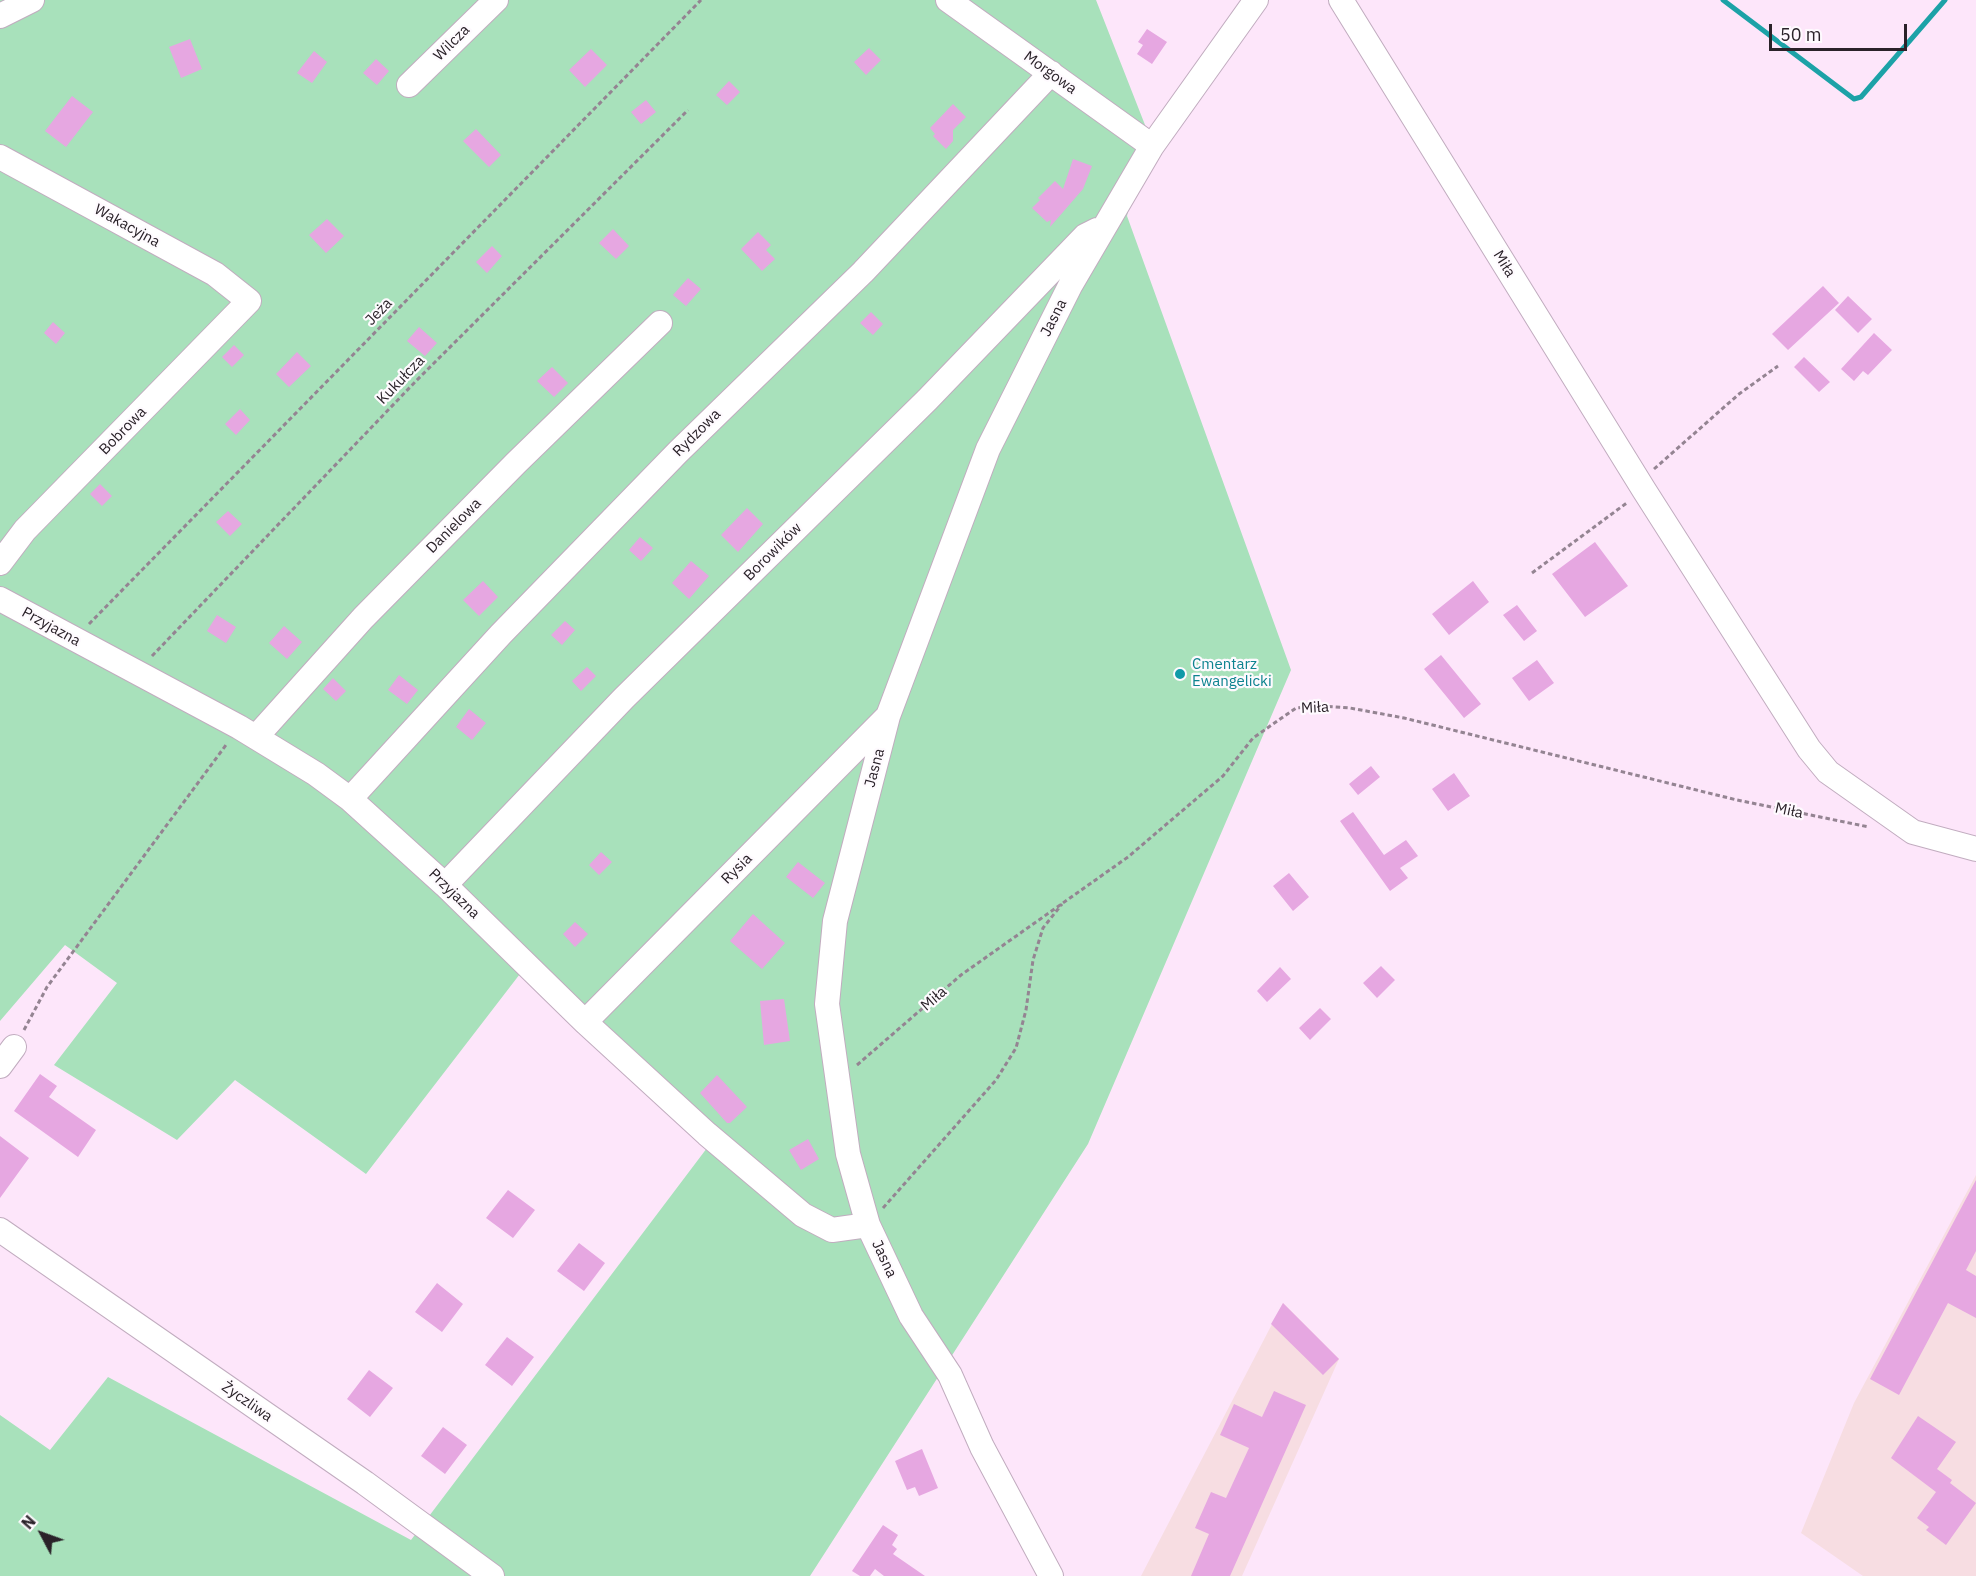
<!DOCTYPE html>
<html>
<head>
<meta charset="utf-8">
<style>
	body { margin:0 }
	#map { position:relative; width:1976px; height:1576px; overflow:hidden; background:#fde6fa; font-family:"IBM Plex Sans",sans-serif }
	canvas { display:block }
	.north { position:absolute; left:12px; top:1504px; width:60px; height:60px; -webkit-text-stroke:4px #fefafe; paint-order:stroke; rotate:311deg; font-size:16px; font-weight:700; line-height:24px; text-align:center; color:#2a2229 }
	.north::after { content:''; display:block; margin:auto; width:21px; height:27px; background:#2a2229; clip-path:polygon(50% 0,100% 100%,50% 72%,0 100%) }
	.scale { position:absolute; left:1769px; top:24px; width:138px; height:27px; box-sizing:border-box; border:3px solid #2a2229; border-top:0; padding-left:8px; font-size:18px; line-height:21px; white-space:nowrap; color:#2a2229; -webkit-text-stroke:4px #fefafe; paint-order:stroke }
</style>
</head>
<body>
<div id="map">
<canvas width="1976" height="1576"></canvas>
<div class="north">N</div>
<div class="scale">50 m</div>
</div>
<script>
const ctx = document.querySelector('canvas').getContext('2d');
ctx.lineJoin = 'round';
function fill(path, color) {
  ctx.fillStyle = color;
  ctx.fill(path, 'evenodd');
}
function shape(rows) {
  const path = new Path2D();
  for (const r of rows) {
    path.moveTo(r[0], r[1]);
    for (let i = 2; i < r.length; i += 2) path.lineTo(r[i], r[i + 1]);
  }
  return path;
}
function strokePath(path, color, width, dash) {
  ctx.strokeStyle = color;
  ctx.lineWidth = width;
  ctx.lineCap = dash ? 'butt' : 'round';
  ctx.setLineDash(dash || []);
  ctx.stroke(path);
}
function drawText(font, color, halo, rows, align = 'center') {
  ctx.font = font + ' "IBM Plex Sans",sans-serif';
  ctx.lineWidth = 4.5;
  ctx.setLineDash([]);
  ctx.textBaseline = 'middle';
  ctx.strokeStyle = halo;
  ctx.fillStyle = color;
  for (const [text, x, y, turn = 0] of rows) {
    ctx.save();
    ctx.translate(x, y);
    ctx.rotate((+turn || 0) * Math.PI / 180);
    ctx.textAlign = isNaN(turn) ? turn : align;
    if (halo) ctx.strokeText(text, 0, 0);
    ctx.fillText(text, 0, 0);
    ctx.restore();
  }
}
const industrial = shape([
	[1976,1175,1976,1576,1863,1576,1801,1533,1854,1403],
	[1283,1303,1339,1359,1242,1576,1141,1576]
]);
const green = shape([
	[0,0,1096,0,1147,130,1127,216,1291,670,1088,1144,810,1576,0,1576,0,1415,50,1450,108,1377,411,1540,707,1148,523,970,366,1174,235,1080,177,1140,54,1065,117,983,65,945,0,1021]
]);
const stream = shape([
	[1723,0,1854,99,1861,97,1945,0]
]);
const building = shape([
	[1147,29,1167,42,1152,64,1137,54,1143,45,1138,42],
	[190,39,202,69,181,78,169,47],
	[869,48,881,60,866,75,854,62],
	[591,49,607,65,585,87,569,70],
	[314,51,327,62,312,83,297,73],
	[376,59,389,71,377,85,363,73],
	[729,81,740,92,727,105,716,95],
	[72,96,93,112,66,147,45,131],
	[646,100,656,112,641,124,631,112],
	[953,104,966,117,953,130,953,141,946,149,933,136,935,134,930,128],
	[476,129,501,155,489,167,463,141],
	[1073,159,1092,166,1083,189,1050,227,1051,220,1047,222,1032,208,1040,200,1038,198,1055,181,1063,189],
	[327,219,344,236,326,253,309,235],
	[613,229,629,246,616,259,599,243],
	[758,232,771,245,766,250,775,259,762,271,741,249],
	[492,246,502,256,487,273,476,262],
	[688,278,701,289,686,306,673,295],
	[1823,286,1839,303,1788,350,1772,334],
	[1848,296,1872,319,1858,333,1835,310],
	[871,312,883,324,873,335,860,323],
	[53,322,65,333,56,344,44,333],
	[419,327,437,343,425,356,407,341],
	[1874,333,1892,350,1868,375,1863,371,1854,381,1841,369],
	[234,345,244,355,232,367,222,357],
	[297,352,311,366,289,387,276,374],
	[1804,357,1830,382,1819,392,1794,367],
	[552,367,568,383,554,397,537,381],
	[240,409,250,420,236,435,225,424],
	[100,484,112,496,102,506,90,494],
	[747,508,763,524,738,552,721,535],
	[228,511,242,524,230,536,216,522],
	[640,537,653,548,641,561,629,550],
	[1595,542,1628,586,1585,617,1552,574],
	[691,561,709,576,689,599,672,583],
	[483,581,498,597,479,616,463,600],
	[1473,581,1489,602,1449,635,1432,614],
	[1517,605,1537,631,1524,641,1503,615],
	[217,615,236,627,226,643,207,631],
	[565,621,575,630,562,645,551,635],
	[284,626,302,642,287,659,269,643],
	[1441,655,1481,704,1464,718,1424,669],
	[1537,660,1554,683,1529,701,1512,678],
	[587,667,596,676,581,691,572,681],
	[399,675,418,690,407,704,388,690],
	[333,678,346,691,336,701,323,689],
	[469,709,486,723,472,740,456,727],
	[1371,766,1380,777,1358,795,1349,784],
	[1454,773,1470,796,1448,811,1432,789],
	[1353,812,1384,855,1406,840,1418,856,1400,868,1408,878,1390,891,1340,821],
	[601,852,612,862,599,875,589,865],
	[798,862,825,883,813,898,786,877],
	[1289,873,1309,897,1293,911,1273,886],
	[753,914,785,943,762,969,730,941],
	[575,922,588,934,575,947,563,934],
	[1381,966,1395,980,1377,998,1363,983],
	[1280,967,1291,979,1267,1002,1257,991],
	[784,999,790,1041,764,1045,760,1001],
	[1320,1008,1331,1019,1310,1040,1299,1028],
	[40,1074,57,1086,49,1097,96,1130,78,1157,14,1111],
	[717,1075,747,1107,730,1123,727,1123,700,1093],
	[0,1136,29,1158,0,1198],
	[808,1139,819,1159,801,1170,789,1150],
	[1976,1180,1976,1251,1966,1270,1976,1276,1976,1318,1948,1303,1899,1395,1870,1379],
	[508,1190,535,1210,513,1238,486,1218],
	[579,1243,605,1263,584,1291,557,1271],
	[437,1283,463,1304,442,1332,415,1312],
	[1283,1303,1339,1359,1323,1375,1271,1324],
	[507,1337,534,1357,512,1386,485,1365],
	[369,1370,393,1388,370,1417,347,1399],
	[1274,1391,1306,1405,1230,1576,1191,1576,1209,1534,1195,1528,1211,1492,1226,1498,1249,1448,1220,1435,1234,1404,1262,1417],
	[1918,1416,1956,1442,1937,1469,1952,1480,1950,1483,1976,1503,1946,1545,1926,1530,1929,1527,1917,1518,1936,1492,1891,1458],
	[443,1427,467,1445,445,1474,421,1456],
	[922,1449,938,1488,919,1496,915,1487,907,1490,895,1461],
	[883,1525,898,1535,892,1545,897,1549,893,1554,925,1576,884,1576,875,1569,870,1576,860,1576,852,1571]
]);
const path = shape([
	[1654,469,1739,394,1778,366],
	[1532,573,1628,502],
	[89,624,701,0],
	[152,656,416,381,688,110],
	[24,1030,47,987,226,745],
	[857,1065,961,975,1128,857,1223,776,1253,738,1296,708,1323,706,1350,708,1404,718,1737,800,1869,827],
	[883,1208,996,1080,1016,1048,1026,1010,1033,960,1043,928,1062,904]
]);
const minor = shape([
	[948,0,1152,146],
	[1341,0,1644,490,1809,749,1828,772,1913,832,1976,849],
	[0,16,32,0],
	[409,85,496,0],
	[0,157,215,274,249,301,25,530,0,563],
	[0,599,239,727,316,774,350,799,445,885,585,1022,707,1134,803,1215,832,1230,868,1225],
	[256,737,363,618,516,463,660,323],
	[350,799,501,634,678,452,863,272,1051,73],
	[445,885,624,698,927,400,1085,236,1097,230],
	[585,1022,887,717],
	[0,1066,14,1047],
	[0,1230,365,1483,492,1576],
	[1051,1576,982,1447,950,1375,911,1316,868,1225,848,1154,827,1004,835,921,888,716,988,449,1070,286,1152,146,1256,0]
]);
const markers = [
	[1180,674,6,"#0f9aa8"]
];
const streetNames = [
	["Wilcza",452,43,-45],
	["Morgowa",1050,73,36],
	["Wakacyjna",127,226,29],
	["Miła",1504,264,58],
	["Jeża",379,312,-46],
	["Jasna",1054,318,-63],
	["Kukułcza",401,380,-46],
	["Bobrowa",123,431,-46],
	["Rydzowa",697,433,-45],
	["Danielowa",454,526,-45],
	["Borowików",773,552,-45],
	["Przyjazna",51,627,29],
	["Miła",1315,708,-3],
	["Jasna",875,768,-75],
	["Miła",1789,811,12],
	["Rysia",737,869,-45],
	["Przyjazna",454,894,44],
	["Miła",934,999,-41],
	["Jasna",884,1259,65],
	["Życzliwa",247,1402,35]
];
const cultureNames = [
	["Cmentarz",1192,665],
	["Ewangelicki",1192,682]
];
fill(industrial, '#f7dde2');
fill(green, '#a8e1bb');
strokePath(stream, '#1ca2a7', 5);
fill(building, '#e6a7e1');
strokePath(minor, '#c1acbf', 26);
strokePath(path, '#948492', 3, [4.5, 3]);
strokePath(minor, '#fff', 24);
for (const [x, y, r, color] of markers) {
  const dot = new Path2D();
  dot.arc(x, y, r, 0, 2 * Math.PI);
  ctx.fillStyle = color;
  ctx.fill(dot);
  strokePath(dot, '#fefafe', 2);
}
drawText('15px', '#2a2229', '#fefafe', streetNames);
drawText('15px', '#0d838f', '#fefafe', cultureNames, 'left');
</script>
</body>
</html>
